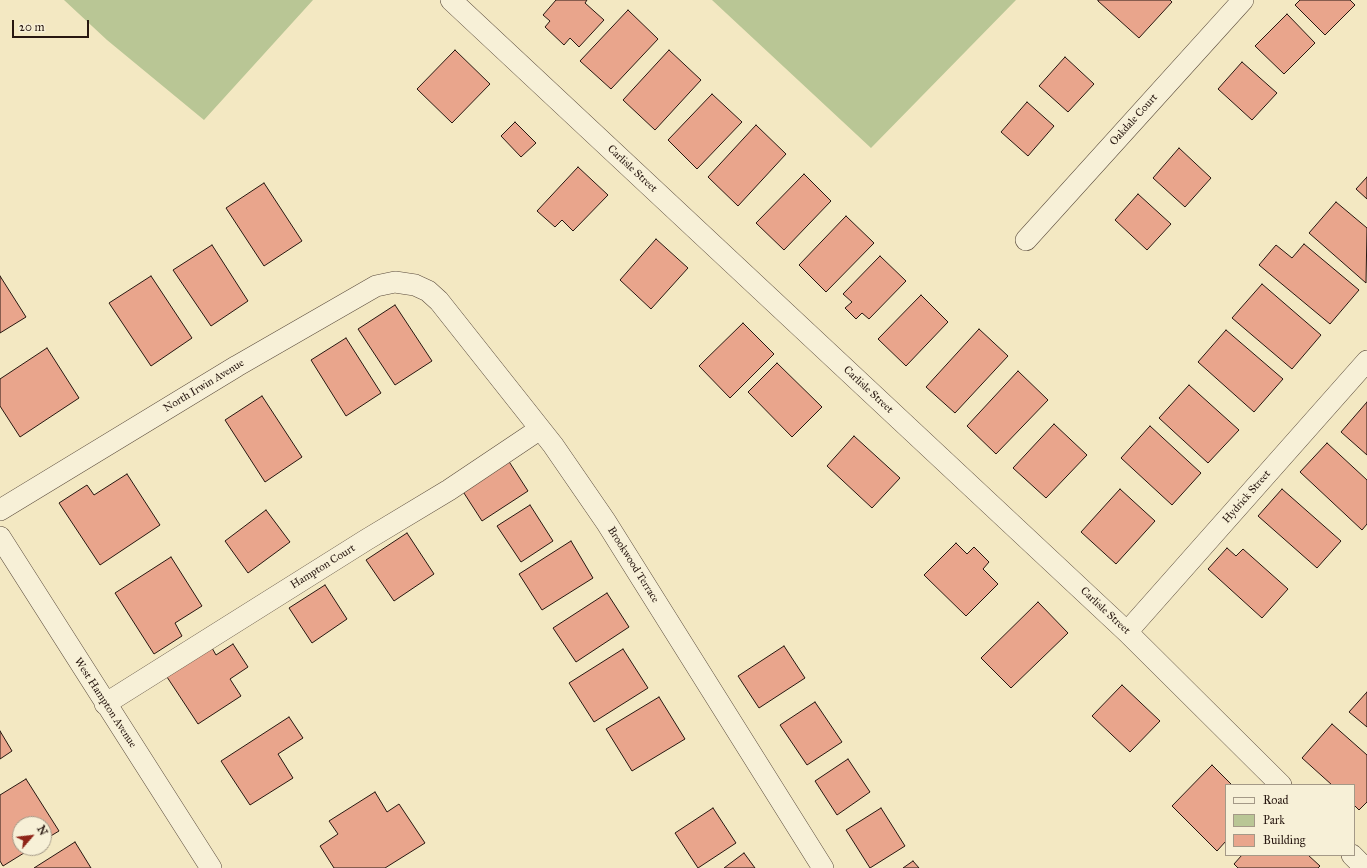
<!DOCTYPE html>
<html>
<head>
<meta charset="utf-8">
<style>
	body { margin:0 }
	#map { position:relative; width:1367px; height:868px; overflow:hidden; background:#f3e8c2; font-family:"IM FELL Great Primer",serif }
	canvas { display:block }
	.legend { position:absolute; left:1225px; top:784px; width:130px; height:72px; box-sizing:border-box; background:#f7f0d7; border:1px solid #a49987; margin:0; padding:5px 7px; list-style:none; font-size:12px; color:#271710 }
	.legend li { display:flex; align-items:center; gap:8px; height:20px }
	.legend b { width:20px; border:1px solid #a49987 }
	.north { position:absolute; left:12px; top:816px; width:40px; height:40px; box-sizing:border-box; background:#f7f0d7; border:1px solid #a49987; border-radius:50%; rotate:62deg; font-size:11px; font-weight:700; line-height:16px; text-align:center; color:#271710 }
	.north::after { content:''; display:block; margin:auto; width:14px; height:18px; background:#8f2418; clip-path:polygon(50% 0,100% 100%,50% 72%,0 100%) }
	.scale { position:absolute; left:12px; top:20px; width:77px; height:18px; box-sizing:border-box; border:2px solid #271710; border-top:0; padding-left:5px; font-size:12px; line-height:14px; white-space:nowrap; color:#271710; -webkit-text-stroke:3px #f7f0d7; paint-order:stroke }
</style>
</head>
<body>
<div id="map">
<canvas width="1367" height="868"></canvas>
<ul class="legend">
<li><b style="height:5px;background:#f7f0d7"></b>Road</li>
<li><b style="height:11px;background:#b9c695"></b>Park</li>
<li><b style="height:11px;background:#e9a58c"></b>Building</li>
</ul>
<div class="north">N</div>
<div class="scale">20 m</div>
</div>
<script>
const ctx = document.querySelector('canvas').getContext('2d');
ctx.lineJoin = 'round';
function fill(path, color) {
  ctx.fillStyle = color;
  ctx.fill(path, 'evenodd');
}
function shape(rows) {
  const path = new Path2D();
  for (const r of rows) {
    path.moveTo(r[0], r[1]);
    for (let i = 2; i < r.length; i += 2) path.lineTo(r[i], r[i + 1]);
  }
  return path;
}
function strokePath(path, color, width, dash) {
  ctx.strokeStyle = color;
  ctx.lineWidth = width;
  ctx.lineCap = dash ? 'butt' : 'round';
  ctx.setLineDash(dash || []);
  ctx.stroke(path);
}
function drawText(font, color, halo, rows, align = 'center') {
  ctx.font = font + ' "IM FELL Great Primer",serif';
  ctx.lineWidth = 3;
  ctx.setLineDash([]);
  ctx.textBaseline = 'middle';
  ctx.strokeStyle = halo;
  ctx.fillStyle = color;
  for (const [text, x, y, turn = 0] of rows) {
    ctx.save();
    ctx.translate(x, y);
    ctx.rotate((+turn || 0) * Math.PI / 180);
    ctx.textAlign = isNaN(turn) ? turn : align;
    if (halo) ctx.strokeText(text, 0, 0);
    ctx.fillText(text, 0, 0);
    ctx.restore();
  }
}
const green = shape([
	[64,0,313,0,204,120,107,40],
	[712,0,1016,0,871,148]
]);
const building = shape([
	[556,0,587,0,585,3,604,20,579,47,570,38,564,45,545,27,550,21,543,15,556,0],
	[1098,0,1170,0,1172,2,1139,38,1098,1,1098,0],
	[1300,0,1350,0,1355,5,1325,35,1295,5,1300,0],
	[628,10,658,39,611,89,580,61,628,10],
	[1287,14,1315,43,1284,74,1255,46,1287,14],
	[455,50,490,84,452,123,417,89,455,50],
	[669,50,701,80,655,130,623,100,669,50],
	[1065,57,1094,84,1068,112,1039,86,1065,57],
	[1242,62,1277,93,1252,120,1218,89,1242,62],
	[712,94,742,122,697,169,668,140,712,94],
	[1027,102,1054,126,1028,156,1001,132,1027,102],
	[515,122,536,143,521,157,501,136,515,122],
	[756,125,786,154,738,206,708,177,756,125],
	[1179,148,1211,178,1185,207,1153,178,1179,148],
	[578,167,608,195,573,231,562,220,555,227,537,211,578,167],
	[804,174,831,201,784,250,756,223,804,174],
	[1367,177,1367,199,1356,189,1367,177],
	[264,183,302,241,264,266,226,208,264,183],
	[1138,194,1171,224,1147,250,1115,220,1138,194],
	[1336,202,1367,228,1366,283,1309,233,1336,202],
	[846,216,874,243,826,292,799,265,846,216],
	[656,239,688,268,651,309,620,280,656,239],
	[1304,244,1359,290,1330,324,1259,265,1276,245,1292,258,1304,244],
	[212,245,248,301,211,326,173,270,212,245],
	[880,256,906,281,869,319,862,313,856,319,845,308,852,302,843,294,880,256],
	[0,276,26,317,0,333,0,276],
	[151,276,192,338,151,366,109,303,151,276],
	[1262,284,1321,335,1292,369,1232,318,1262,284],
	[921,295,948,322,906,366,878,339,921,295],
	[395,305,432,361,395,385,358,329,395,305],
	[743,323,774,354,730,398,699,366,743,323],
	[979,329,1008,356,955,413,926,387,979,329],
	[1226,330,1283,379,1254,412,1198,362,1226,330],
	[346,338,381,393,346,416,311,360,346,338],
	[47,348,79,398,20,437,0,406,0,379,47,348],
	[777,363,822,407,792,437,748,392,777,363],
	[1018,371,1048,400,996,454,967,426,1018,371],
	[1189,385,1239,430,1208,463,1159,418,1189,385],
	[262,396,302,457,265,482,225,420,262,396],
	[1367,402,1367,455,1341,432,1367,402],
	[1054,424,1087,455,1046,498,1013,468,1054,424],
	[1150,426,1201,473,1172,505,1121,458,1150,426],
	[854,436,900,478,872,508,827,466,854,436],
	[1327,443,1367,480,1367,524,1362,530,1300,472,1327,443],
	[508,460,528,491,482,521,462,490,508,460],
	[127,474,160,525,100,565,59,503,87,485,94,495,127,474],
	[1120,489,1155,521,1116,564,1081,532,1120,489],
	[1282,489,1341,541,1317,568,1258,516,1282,489],
	[530,505,553,541,521,562,497,526,530,505],
	[266,510,290,542,248,573,225,541,266,510],
	[407,533,434,574,394,601,366,560,407,533],
	[571,541,593,578,542,610,519,574,571,541],
	[956,543,967,554,974,547,989,562,983,569,998,584,966,616,924,575,956,543],
	[1227,548,1236,556,1243,549,1288,589,1262,618,1208,569,1227,548],
	[171,557,202,606,175,623,182,636,154,654,115,593,171,557],
	[325,585,347,619,312,643,289,608,325,585],
	[607,593,629,627,576,662,553,628,607,593],
	[1038,602,1068,633,1011,688,981,658,1038,602],
	[233,644,248,667,230,679,241,696,198,724,167,677,212,648,216,655,233,644],
	[784,646,805,678,759,708,738,676,784,646],
	[623,649,648,688,594,722,569,683,623,649],
	[1122,685,1160,721,1130,752,1092,716,1122,685],
	[1367,692,1367,727,1349,712,1367,692],
	[659,697,685,739,632,771,606,729,659,697],
	[815,702,842,742,807,765,780,725,815,702],
	[289,717,303,738,278,754,293,778,250,805,221,761,289,717],
	[1332,724,1367,755,1367,802,1359,810,1354,805,1354,785,1332,785,1302,758,1332,724],
	[0,731,12,751,0,759,0,731],
	[848,759,870,792,837,815,815,781,848,759],
	[1212,765,1232,785,1226,785,1226,841,1217,851,1172,806,1212,765],
	[26,779,59,831,44,840,44,824,20,824,20,848,32,848,3,866,0,861,0,795,26,779],
	[375,792,387,812,399,804,425,843,385,868,334,868,320,846,338,834,329,821,375,792],
	[713,808,736,843,698,868,675,833,713,808],
	[881,808,905,846,870,868,846,830,881,808],
	[75,842,91,868,34,868,75,842],
	[744,853,755,868,724,868,744,853],
	[1242,855,1308,855,1320,866,1318,868,1238,868,1234,864,1242,855],
	[913,861,919,868,903,868,913,861]
]);
const minor = shape([
	[451,0,1127,632,1281,785],
	[1026,240,1243,0],
	[0,510,237,366,376,286,395,282,415,285,428,291,439,301,553,445,606,522,823,868],
	[0,537,211,868],
	[1127,632,1367,361],
	[105,704,366,540,449,490,540,429],
	[1352,855,1365,868]
]);
const streetNames = [
	["Oakdale Court",1134,120,-48],
	["Carlisle Street",632,169,43],
	["North Irwin Avenue",204,386,-31],
	["Carlisle Street",868,390,43],
	["Hydrick Street",1247,497,-49],
	["Brookwood Terrace",633,565,58],
	["Hampton Court",323,567,-32],
	["Carlisle Street",1105,611,43],
	["West Hampton Avenue",105,703,57]
];
fill(green, '#b9c695');
fill(building, '#e9a58c');
strokePath(building, '#271710', 1);
strokePath(minor, '#5a4b3c', 22);
strokePath(minor, '#f7f0d7', 21);
drawText('11px', '#271710', '#f7f0d7', streetNames);
</script>
</body>
</html>
